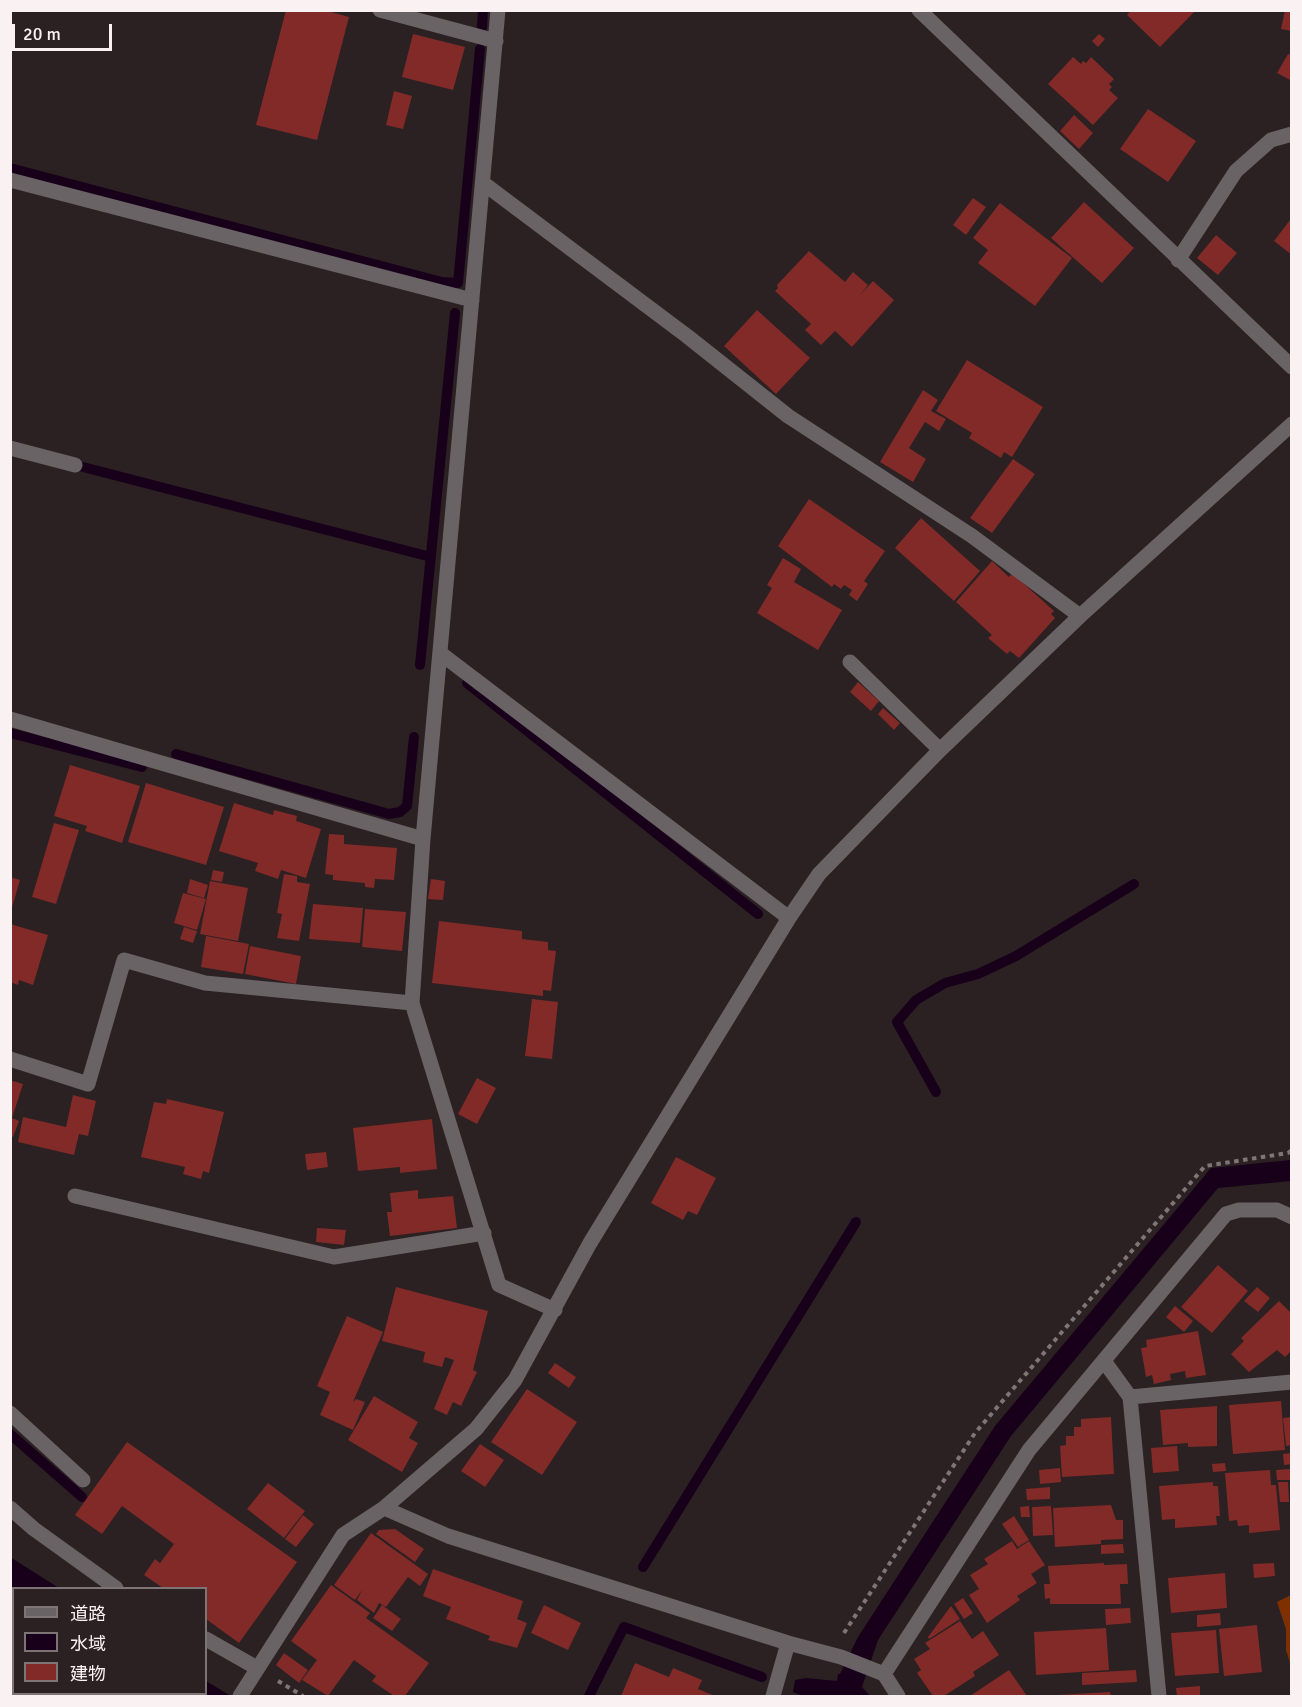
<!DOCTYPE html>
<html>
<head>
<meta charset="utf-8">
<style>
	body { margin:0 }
	#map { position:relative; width:1302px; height:1707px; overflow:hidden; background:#2b2022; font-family:Signika,"Noto Sans JP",sans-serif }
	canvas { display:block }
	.frame { position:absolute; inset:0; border:12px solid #f9f1f2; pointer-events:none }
	.legend { position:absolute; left:12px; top:1587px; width:195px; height:108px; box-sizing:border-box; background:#2b2022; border:2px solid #7d7475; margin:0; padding:8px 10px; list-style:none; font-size:18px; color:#f9f1f2 }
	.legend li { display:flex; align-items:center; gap:12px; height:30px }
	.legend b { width:30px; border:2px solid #7d7475 }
	.scale { position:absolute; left:12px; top:24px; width:100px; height:27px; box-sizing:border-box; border:3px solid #f9f1f2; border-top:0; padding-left:8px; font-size:18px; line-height:21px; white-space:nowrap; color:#f9f1f2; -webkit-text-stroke:4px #2b2022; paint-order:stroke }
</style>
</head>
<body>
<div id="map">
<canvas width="1302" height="1707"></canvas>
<div class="frame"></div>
<ul class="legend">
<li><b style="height:8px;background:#696366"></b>道路</li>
<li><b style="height:16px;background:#19001a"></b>水域</li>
<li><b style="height:16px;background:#812a28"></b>建物</li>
</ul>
<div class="scale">20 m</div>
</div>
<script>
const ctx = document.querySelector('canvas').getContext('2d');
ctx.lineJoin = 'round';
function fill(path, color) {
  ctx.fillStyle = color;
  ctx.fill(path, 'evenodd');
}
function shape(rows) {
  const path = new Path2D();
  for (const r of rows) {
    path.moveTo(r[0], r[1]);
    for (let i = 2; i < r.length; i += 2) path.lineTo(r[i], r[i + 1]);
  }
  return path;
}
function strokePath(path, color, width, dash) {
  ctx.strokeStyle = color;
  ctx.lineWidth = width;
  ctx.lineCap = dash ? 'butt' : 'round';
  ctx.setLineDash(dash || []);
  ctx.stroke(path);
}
const forest = shape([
	[1291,1595,1292,1595,1291,1666,1286,1650,1286,1629,1277,1602]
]);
const water = shape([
	[1291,1160,1291,1181,1218,1188,1011,1436,878,1640,862,1687,870,1696,803,1696,793,1692,795,1680,806,1678,837,1681,838,1674,840,1674,858,1637,995,1426,1211,1168],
	[10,1557,59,1588,14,1588,14,1694,206,1694,206,1681,231,1696,11,1696]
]);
const stream = shape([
	[482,27,483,10],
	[10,168,442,282,458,283,480,49],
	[83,467,431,557],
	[420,665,455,313],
	[467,683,758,914],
	[10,733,142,767],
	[176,754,389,814,400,812,407,806,414,737],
	[936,1092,897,1022,916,1000,945,983,978,974,1016,956,1134,884],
	[10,1434,82,1497],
	[643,1567,856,1222],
	[589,1696,624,1627,762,1677]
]);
const building = shape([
	[286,10,324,10,349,17,317,140,256,125],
	[1131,10,1196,10,1160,47,1127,15],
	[1285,10,1292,10,1292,31,1281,29],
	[413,34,465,47,453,90,402,77],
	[1099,34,1105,39,1098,47,1092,41],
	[1288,54,1292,55,1292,81,1277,73],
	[1073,57,1081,64,1083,61,1086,63,1091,57,1114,79,1109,84,1112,87,1109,90,1118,98,1093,125,1048,84],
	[394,91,412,96,403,129,386,125],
	[1148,109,1196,141,1168,182,1120,149],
	[1074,115,1093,133,1079,149,1060,131],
	[973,198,986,207,966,235,953,225],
	[1084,202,1134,248,1102,283,1051,238],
	[1000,203,1072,258,1035,306,978,263,988,250,973,238],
	[1290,220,1292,221,1292,255,1274,241],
	[1216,235,1237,253,1218,275,1197,258],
	[809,251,845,282,853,272,868,285,860,295,873,281,894,300,852,347,835,331,821,345,805,330,811,324,775,291,778,288,777,285],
	[757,310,810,358,776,394,724,346],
	[967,360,1043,407,1012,457,1004,452,1001,458,969,438,972,433,936,411],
	[923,390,938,400,931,411,946,419,939,431,925,422,909,448,926,459,913,482,880,462],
	[1013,459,1035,474,992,533,970,518],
	[809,499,885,551,864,581,868,584,857,601,849,595,852,590,844,585,841,589,834,584,832,587,778,546],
	[921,518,980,571,954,601,895,548],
	[783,558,801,569,794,582,842,610,818,650,757,613,772,588,767,585],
	[992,561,1009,577,1012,573,1054,611,1051,614,1055,618,1019,658,1010,651,1007,654,988,638,992,635,956,602],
	[858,682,879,701,871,711,850,692],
	[883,708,900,723,894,730,878,714],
	[70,765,140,786,122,843,85,831,87,826,54,816],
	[146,783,224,807,206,865,128,842],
	[234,803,273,815,274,810,297,816,296,821,321,829,306,878,281,870,278,879,255,871,258,863,219,851],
	[54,823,79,830,56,904,32,897],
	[329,834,344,835,344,844,397,848,394,880,375,879,374,888,365,887,365,883,333,880,333,875,325,874],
	[213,870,224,872,222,882,211,880],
	[284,874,297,876,297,882,310,884,299,941,277,938,282,914,277,913],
	[10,877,20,880,11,911,10,911],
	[190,879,208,885,204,898,187,893],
	[431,879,445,881,443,900,428,899],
	[210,881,248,888,238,941,200,934],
	[183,893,206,899,197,930,174,923],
	[313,904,363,908,360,943,309,939],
	[365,909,406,912,402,951,362,947],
	[439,921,522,931,522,939,548,942,548,950,556,951,551,991,543,990,543,996,432,983],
	[10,924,48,935,33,985,19,980,18,985,10,982],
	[184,927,197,931,193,943,180,939],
	[206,936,249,944,243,974,201,967],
	[250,946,301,956,296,984,245,974],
	[532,999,558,1002,552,1059,525,1056],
	[477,1078,496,1088,477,1124,458,1114],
	[10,1080,23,1084,12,1118,19,1121,13,1137,10,1136],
	[73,1095,96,1101,88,1136,79,1134,74,1155,18,1142,23,1117,66,1127],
	[167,1099,224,1112,209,1173,203,1171,201,1179,183,1174,185,1167,141,1157,154,1102,166,1104],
	[432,1119,437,1169,400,1173,400,1167,358,1171,353,1128],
	[326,1152,328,1167,307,1170,305,1154],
	[676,1157,716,1178,697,1215,688,1211,683,1220,651,1203],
	[418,1190,418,1199,453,1196,457,1228,390,1236,387,1212,392,1212,390,1193],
	[317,1228,346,1230,344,1245,316,1242],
	[1218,1265,1248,1291,1212,1333,1181,1307],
	[396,1287,488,1311,473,1370,477,1372,461,1406,453,1402,447,1415,434,1409,454,1360,445,1357,442,1367,423,1362,425,1352,382,1341],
	[1257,1287,1270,1298,1258,1312,1244,1301],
	[1279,1301,1292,1314,1292,1350,1285,1357,1277,1350,1249,1372,1231,1354,1244,1341,1241,1338],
	[1175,1306,1193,1321,1184,1332,1166,1317],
	[347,1316,383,1332,353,1402,356,1399,365,1402,353,1430,320,1415,330,1392,317,1386],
	[1198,1331,1206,1375,1186,1378,1185,1371,1170,1374,1171,1380,1154,1384,1152,1375,1146,1377,1141,1348,1147,1347,1146,1340],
	[555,1363,576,1377,569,1388,548,1373],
	[527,1389,577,1422,542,1475,491,1442],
	[374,1396,418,1422,409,1438,418,1443,402,1472,348,1440],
	[1281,1401,1285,1450,1233,1454,1229,1405],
	[1217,1406,1217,1446,1188,1447,1188,1443,1163,1445,1160,1410],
	[1111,1417,1114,1474,1062,1477,1060,1446,1066,1445,1066,1436,1074,1436,1074,1427,1081,1427,1081,1419],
	[1292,1417,1292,1445,1286,1446,1283,1418],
	[127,1442,297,1562,239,1643,206,1619,206,1588,163,1588,144,1575,155,1559,160,1563,174,1544,122,1506,102,1534,75,1515],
	[480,1444,504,1460,485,1487,461,1471],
	[1177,1446,1179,1471,1153,1473,1151,1448],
	[1292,1453,1292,1464,1284,1465,1283,1454],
	[1225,1463,1226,1471,1213,1472,1212,1464],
	[1060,1468,1061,1482,1040,1484,1039,1470],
	[1290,1469,1290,1480,1277,1480,1276,1470],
	[1270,1470,1271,1485,1276,1485,1280,1530,1249,1533,1249,1525,1238,1526,1237,1520,1229,1521,1225,1473],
	[1213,1482,1213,1486,1218,1486,1220,1516,1216,1516,1217,1525,1175,1528,1175,1519,1162,1520,1159,1486],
	[1278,1482,1288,1482,1289,1502,1280,1502],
	[268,1483,305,1511,284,1538,247,1509],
	[1050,1487,1050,1499,1027,1500,1026,1489],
	[1111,1505,1116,1520,1123,1520,1123,1539,1101,1540,1101,1544,1055,1547,1053,1508],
	[1029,1506,1030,1517,1021,1517,1020,1507],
	[1051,1506,1053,1535,1033,1536,1032,1507],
	[303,1515,314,1524,296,1547,285,1539],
	[1014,1516,1029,1540,1018,1547,1002,1524],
	[395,1529,424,1549,415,1562,376,1534,379,1530],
	[371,1533,428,1574,420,1586,408,1577,386,1607,379,1603,374,1613,357,1600,362,1590,355,1600,334,1585],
	[1012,1541,1017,1549,1029,1541,1045,1565,1031,1574,1037,1583,1017,1596,1020,1600,987,1623,969,1595,979,1589,970,1575,988,1564,984,1559],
	[1123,1544,1124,1553,1101,1554,1101,1545],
	[1104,1563,1104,1565,1127,1564,1128,1584,1120,1584,1121,1604,1050,1604,1050,1598,1045,1599,1044,1584,1050,1584,1048,1566],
	[1274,1563,1275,1576,1254,1578,1253,1564],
	[433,1569,523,1601,517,1619,527,1623,517,1648,488,1640,490,1636,446,1619,451,1607,423,1596],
	[1225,1573,1227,1608,1171,1613,1168,1578],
	[331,1585,370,1613,366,1618,429,1663,405,1696,394,1696,372,1681,376,1676,354,1660,328,1696,302,1680,317,1660,291,1641],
	[963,1598,973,1613,964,1619,954,1604],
	[382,1605,401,1619,392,1631,373,1618],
	[544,1605,581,1623,568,1650,531,1633],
	[951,1606,960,1619,929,1639,928,1637],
	[1130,1608,1131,1623,1106,1625,1105,1609],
	[1220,1613,1221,1625,1197,1627,1197,1615],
	[960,1621,972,1639,983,1631,999,1655,973,1672,975,1676,944,1696,933,1696,917,1673,921,1670,914,1659,930,1649,925,1643],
	[1257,1625,1262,1672,1224,1676,1219,1629],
	[1106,1628,1109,1670,1036,1675,1034,1632],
	[1216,1630,1219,1673,1175,1676,1171,1633],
	[284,1653,308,1670,299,1683,276,1665],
	[635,1663,669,1677,673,1668,702,1680,698,1689,715,1696,621,1696],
	[1009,1670,1027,1696,970,1696],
	[1136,1670,1137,1682,1082,1685,1082,1673],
	[1200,1686,1200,1696,1177,1696,1176,1688],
	[1110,1692,1111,1696,1057,1696,1057,1695]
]);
const path = shape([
	[844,1633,975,1433,1205,1166,1288,1153,1292,1150],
	[278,1681,303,1696]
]);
const minor = shape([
	[380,10,496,41],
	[498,10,423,839,412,1003,499,1285,555,1310],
	[919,10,1292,367],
	[10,180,472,300],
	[483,183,687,336,788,416,972,536,1080,616],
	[1178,260,1236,171,1271,140,1292,134],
	[10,448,75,465],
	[440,653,789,918],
	[850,662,940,750],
	[10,719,423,839],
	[10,1059,88,1084,124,960,205,983,412,1003],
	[75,1196,334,1257,484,1233],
	[1104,1361,1130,1397,1159,1696],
	[1130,1397,1292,1382],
	[10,1413,83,1480],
	[10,1508,34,1529,116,1588],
	[384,1508,448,1536,788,1643,841,1657,884,1674,898,1696],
	[206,1639,257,1668],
	[884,1674,1029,1450,1226,1214,1239,1210,1277,1210,1292,1217],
	[240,1696,343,1535,384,1508,476,1429,515,1380,590,1243,789,918,819,874,940,750,1080,616,1292,424],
	[773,1696,788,1643]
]);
fill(forest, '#7f3000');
fill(water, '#19001a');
strokePath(stream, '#19001a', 10);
fill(building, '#812a28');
strokePath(path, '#7f7577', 4, [4.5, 4.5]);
strokePath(minor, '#696366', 15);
</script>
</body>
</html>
